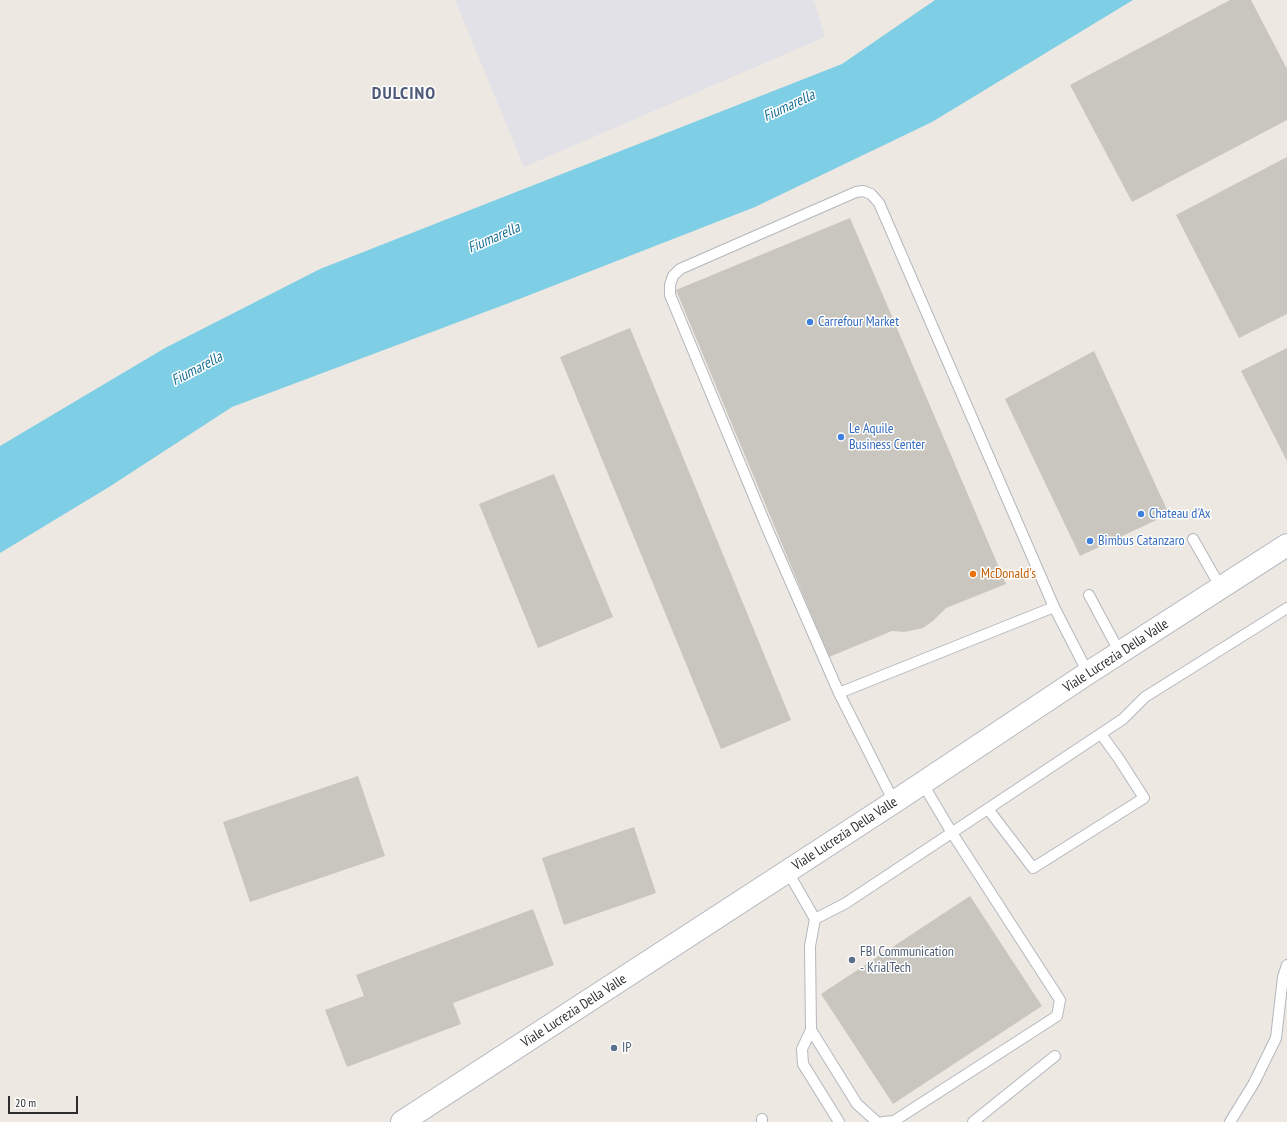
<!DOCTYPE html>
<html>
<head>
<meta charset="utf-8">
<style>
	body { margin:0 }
	#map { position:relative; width:1287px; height:1122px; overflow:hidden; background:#ede8e1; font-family:"PT Sans Narrow",sans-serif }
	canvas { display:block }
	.scale { position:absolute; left:8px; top:1096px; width:70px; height:18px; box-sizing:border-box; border:2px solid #2d2d2d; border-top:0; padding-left:5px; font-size:12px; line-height:14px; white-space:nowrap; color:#2d2d2d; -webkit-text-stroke:3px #fff; paint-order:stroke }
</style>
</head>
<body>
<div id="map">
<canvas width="1287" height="1122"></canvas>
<div class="scale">20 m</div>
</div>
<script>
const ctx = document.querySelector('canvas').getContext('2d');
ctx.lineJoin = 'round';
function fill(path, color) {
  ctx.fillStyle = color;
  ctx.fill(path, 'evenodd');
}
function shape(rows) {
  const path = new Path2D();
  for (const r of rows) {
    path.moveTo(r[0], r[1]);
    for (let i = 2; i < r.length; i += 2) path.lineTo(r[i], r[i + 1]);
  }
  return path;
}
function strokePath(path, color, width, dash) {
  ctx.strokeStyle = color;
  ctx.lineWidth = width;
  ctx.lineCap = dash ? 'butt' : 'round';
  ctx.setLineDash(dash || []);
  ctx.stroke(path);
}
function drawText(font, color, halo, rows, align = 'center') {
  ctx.font = font + ' "PT Sans Narrow",sans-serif';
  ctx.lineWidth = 3;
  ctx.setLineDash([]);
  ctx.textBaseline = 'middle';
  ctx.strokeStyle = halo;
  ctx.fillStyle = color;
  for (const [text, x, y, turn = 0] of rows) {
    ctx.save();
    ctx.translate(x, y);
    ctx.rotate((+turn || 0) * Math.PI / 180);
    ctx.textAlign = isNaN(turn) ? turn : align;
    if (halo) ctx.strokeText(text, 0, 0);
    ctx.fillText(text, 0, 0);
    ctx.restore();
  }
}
const industrial = shape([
	[455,0,814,0,825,37,524,167]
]);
const water = shape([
	[935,0,1133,0,932,122,755,207,509,303,232,407,109,487,0,553,0,446,165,348,320,269,842,64]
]);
const building = shape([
	[1230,0,1251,0,1287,69,1287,120,1132,202,1070,85],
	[1287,157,1287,314,1239,338,1176,215],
	[850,218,1006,584,946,608,933,621,923,628,904,632,892,631,829,657,676,290],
	[630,328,791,720,721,749,560,357],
	[1287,348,1287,461,1241,371],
	[1094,351,1169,514,1080,556,1005,399],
	[554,474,613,617,538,648,479,504],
	[358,776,385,856,250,902,223,822],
	[634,827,656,893,564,925,542,858],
	[970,896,1042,1006,893,1104,821,994],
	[533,909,554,965,453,1003,461,1024,347,1067,325,1010,364,996,356,975]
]);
const lane = shape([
	[1193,539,1221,588],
	[1089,595,1120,653],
	[839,693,1054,607],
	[894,802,839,693,767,528,670,295,670,285,673,276,680,269,856,192,863,191,871,194,879,203,1054,607,1088,673],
	[988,809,1033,868,1144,798,1119,759,1101,734],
	[788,872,815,919,810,946,811,1030,857,1104,877,1122],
	[815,919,846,903,1123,719,1145,697,1287,608],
	[811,1030,802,1049,803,1064,839,1122],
	[762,1122,762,1119],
	[883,1122,894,1121,1057,1016,1060,1000,952,833,923,784],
	[973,1122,1055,1056],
	[1230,1122,1254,1083,1276,1038,1283,977,1287,965]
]);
const secondary = shape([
	[402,1122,894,802,1088,673,1287,545]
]);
const markers = [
	[810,322,4,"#3f7fe0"],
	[841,437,4,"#3f7fe0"],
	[1141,514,4,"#3f7fe0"],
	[1090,541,4,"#3f7fe0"],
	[973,574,4,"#e8710a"],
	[852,960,4,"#5c6f8a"],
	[614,1048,4,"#5c6f8a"]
];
const shopNames = [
	["Carrefour Market",818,322],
	["Le Aquile",849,429],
	["Business Center",849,445],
	["Chateau d'Ax",1149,514],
	["Bimbus Catanzaro",1098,541]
];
const foodNames = [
	["McDonald's",981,574]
];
const streetNames = [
	["Viale Lucrezia Della Valle",1116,656,-33],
	["Viale Lucrezia Della Valle",845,834,-33],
	["Viale Lucrezia Della Valle",574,1011,-33]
];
const serviceNames = [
	["FBI Communication",860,952],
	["- KrialTech",860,968],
	["IP",622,1048]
];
const waterNames = [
	["Fiumarella",789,106,-25],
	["Fiumarella",494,238,-24],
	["Fiumarella",197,369,-28]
];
const districtNames = [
	["DULCINO",404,94]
];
fill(industrial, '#e2e1e7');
fill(water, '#7ecfe6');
fill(building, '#c9c6bf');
strokePath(lane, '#b4b7bf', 12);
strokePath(secondary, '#b4b7bf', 24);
strokePath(lane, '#fff', 10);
strokePath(secondary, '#fff', 22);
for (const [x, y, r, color] of markers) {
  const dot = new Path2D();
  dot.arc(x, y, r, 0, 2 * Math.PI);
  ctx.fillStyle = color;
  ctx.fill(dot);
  strokePath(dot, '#fff', 1.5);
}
drawText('14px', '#366cbe', '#fff', shopNames, 'left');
drawText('14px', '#c56008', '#fff', foodNames, 'left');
drawText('14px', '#2d2d2d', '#fff', streetNames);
drawText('14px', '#4e5e75', '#fff', serviceNames, 'left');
drawText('italic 15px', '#197196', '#fff', waterNames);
ctx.letterSpacing = '1px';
drawText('bold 18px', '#505a7b', '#fff', districtNames);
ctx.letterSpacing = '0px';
</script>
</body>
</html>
